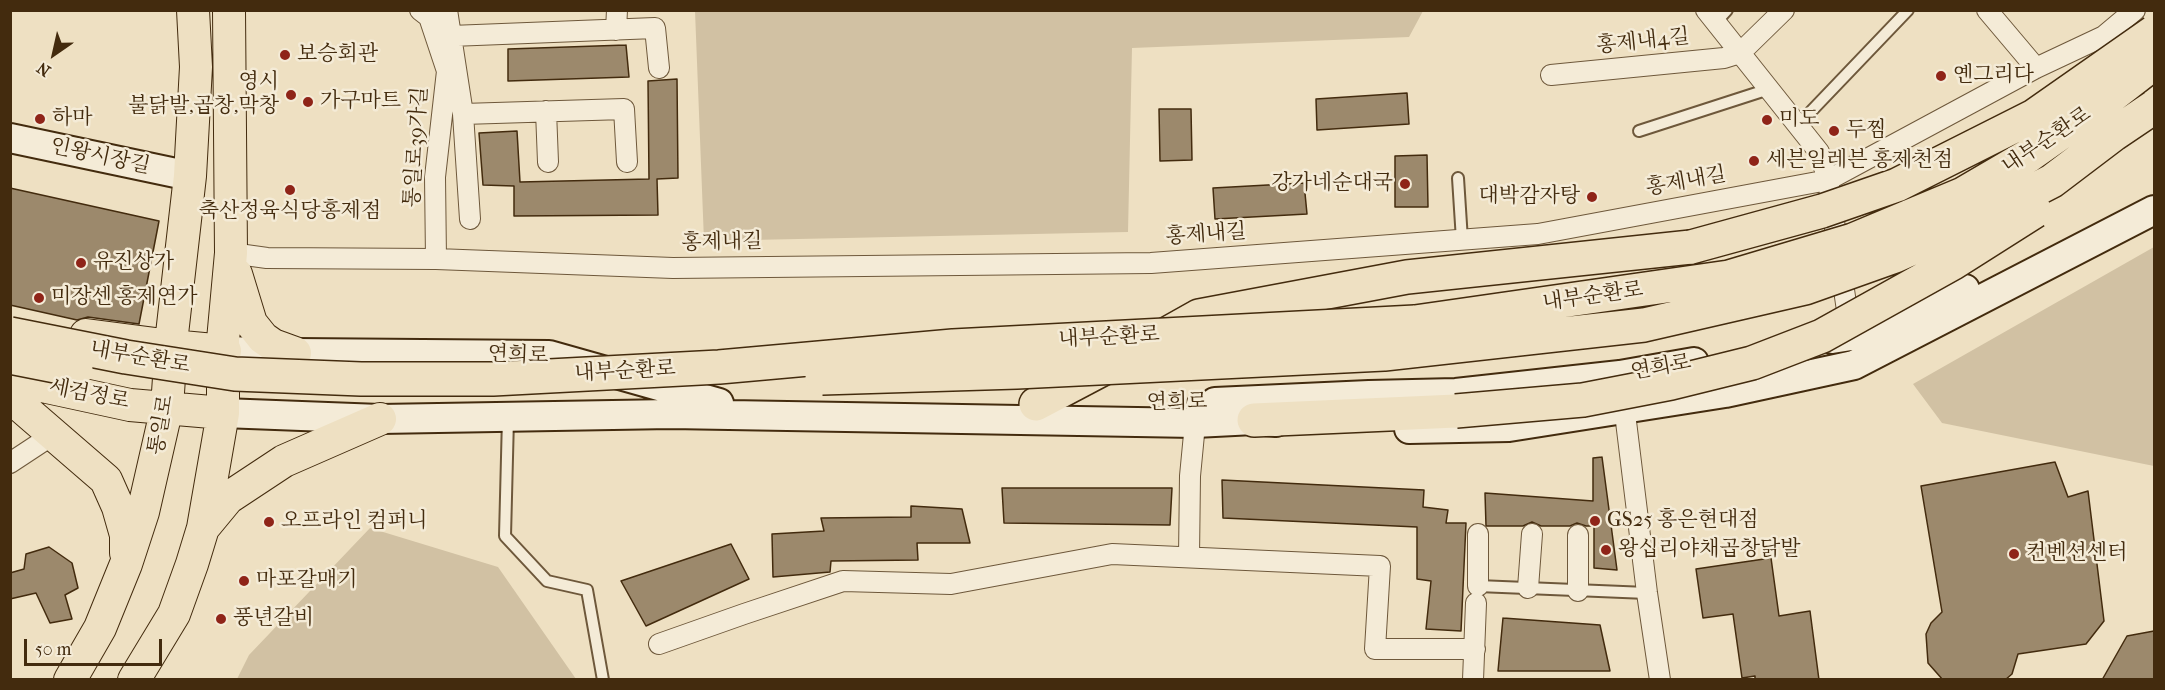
<!DOCTYPE html>
<html>
<head>
<meta charset="utf-8">
<style>
	body { margin:0 }
	#map { position:relative; width:2165px; height:690px; overflow:hidden; background:#eee0c2; font-family:"IM FELL French Canon",serif }
	canvas { display:block }
	.frame { position:absolute; inset:0; border:12px solid #432b0e; pointer-events:none }
	.north { position:absolute; left:24px; top:24px; width:60px; height:60px; -webkit-text-stroke:4px #f4ebd7; paint-order:stroke; rotate:214deg; font-size:16px; font-weight:700; line-height:24px; text-align:center; color:#432b0e }
	.north::after { content:''; display:block; margin:auto; width:21px; height:27px; background:#432b0e; clip-path:polygon(50% 0,100% 100%,50% 72%,0 100%) }
	.scale { position:absolute; left:24px; top:639px; width:138px; height:27px; box-sizing:border-box; border:3px solid #432b0e; border-top:0; padding-left:8px; font-size:18px; line-height:21px; white-space:nowrap; color:#432b0e; -webkit-text-stroke:4px #f4ebd7; paint-order:stroke }
</style>
</head>
<body>
<div id="map">
<canvas width="2165" height="690"></canvas>
<div class="frame"></div>
<div class="north">N</div>
<div class="scale">50 m</div>
</div>
<script>
const ctx = document.querySelector('canvas').getContext('2d');
ctx.lineJoin = 'round';
function fill(path, color) {
  ctx.fillStyle = color;
  ctx.fill(path, 'evenodd');
}
function shape(rows) {
  const path = new Path2D();
  for (const r of rows) {
    path.moveTo(r[0], r[1]);
    for (let i = 2; i < r.length; i += 2) path.lineTo(r[i], r[i + 1]);
  }
  return path;
}
function strokePath(path, color, width, dash) {
  ctx.strokeStyle = color;
  ctx.lineWidth = width;
  ctx.lineCap = dash ? 'butt' : 'round';
  ctx.setLineDash(dash || []);
  ctx.stroke(path);
}
function drawText(font, color, halo, rows, align = 'center') {
  ctx.font = font + ' "IM FELL French Canon","Noto Serif KR",serif';
  ctx.lineWidth = 5;
  ctx.setLineDash([]);
  ctx.textBaseline = 'middle';
  ctx.strokeStyle = halo;
  ctx.fillStyle = color;
  for (const [text, x, y, turn = 0] of rows) {
    ctx.save();
    ctx.translate(x, y);
    ctx.rotate((+turn || 0) * Math.PI / 180);
    ctx.textAlign = isNaN(turn) ? turn : align;
    if (halo) ctx.strokeText(text, 0, 0);
    ctx.fillText(text, 0, 0);
    ctx.restore();
  }
}
const green = shape([
	[695,11,695,10,1423,11,1409,37,1132,48,1128,232,704,241],
	[2154,247,2154,466,1942,423,1913,384],
	[370,528,498,567,576,679,237,679,249,655]
]);
const building = shape([
	[626,45,629,77,508,81,508,49,626,45],
	[677,79,678,178,657,179,658,215,514,216,514,186,483,185,479,133,517,131,520,182,649,179,648,81,677,79],
	[1407,93,1409,124,1317,130,1316,99,1407,93],
	[1159,109,1191,109,1192,160,1160,161,1159,109],
	[1427,155,1428,207,1395,207,1395,156,1427,155],
	[1304,183,1307,214,1215,219,1213,188,1304,183],
	[10,188,159,221,139,324,88,317,77,320,10,305,10,188],
	[1602,457,1617,570,1594,568,1594,526,1586,526,1577,523,1570,526,1541,526,1532,522,1523,526,1486,526,1485,493,1593,501,1593,458,1602,457],
	[2055,462,2068,497,2088,491,2104,621,2086,644,2018,654,2012,674,2005,680,1943,680,1928,663,1926,634,1931,623,1942,612,1921,486,2055,462],
	[1222,480,1424,490,1423,507,1448,510,1446,523,1466,523,1461,631,1426,629,1431,581,1417,579,1417,527,1223,518,1222,480],
	[1002,488,1172,488,1170,525,1004,523,1002,488],
	[911,506,962,509,970,543,917,543,918,560,831,561,830,572,773,577,772,534,824,531,821,518,911,517,911,506],
	[731,544,749,579,646,626,621,581,731,544],
	[49,547,72,563,78,588,65,595,72,619,50,623,36,593,10,599,10,573,24,569,26,554,49,547],
	[1771,558,1779,616,1810,611,1819,680,1755,680,1755,676,1742,678,1733,614,1703,618,1696,569,1771,558],
	[1503,618,1600,625,1610,671,1498,671,1503,618],
	[2154,631,2154,680,2102,680,2127,636,2154,631]
]);
const lane = shape([
	[1716,22,1727,10],
	[1798,125,1908,10],
	[1639,131,1769,89],
	[1458,178,1462,240],
	[508,418,505,536,547,581,587,590,603,680],
	[1477,590,1478,586,1647,593]
]);
const street = shape([
	[420,10,429,17,447,71,435,177,436,259],
	[447,10,463,114,470,219],
	[1706,10,1819,152,1828,180,1850,331],
	[1987,10,2036,68],
	[616,30,617,10],
	[451,36,655,28,659,68],
	[1551,75,1724,58,1740,53,1784,10],
	[546,111,548,162],
	[463,114,624,109,627,162],
	[231,253,267,258,436,259,673,268,1151,263,1538,234,1828,180,2036,68,2104,36,2135,10],
	[1623,397,1647,593,1660,680],
	[10,463,54,434],
	[1478,534,1478,586],
	[1578,535,1578,591],
	[1189,557,1190,476,1197,403],
	[1528,588,1532,534],
	[659,644,744,614,843,581,951,584,1112,554,1380,566,1375,649,1475,649],
	[1473,680,1476,603]
]);
const secondary = shape([
	[10,138,190,176],
	[1832,339,1851,336,1965,289],
	[225,351,295,353,549,355,719,403],
	[1215,402,1369,395,1456,393,1620,375,1694,362],
	[223,413,380,419,671,414,1195,423,1254,420,1276,422],
	[1409,429,1509,427,1725,393,1854,365,2154,210]
]);
const primary = shape([
	[236,274,251,323,263,338,273,345,295,353],
	[86,335,171,346,225,351],
	[10,379,130,405,223,413],
	[10,397,106,480,118,507,126,535,126,553],
	[204,527,228,498,284,461,380,419],
	[70,680,100,628,126,564,143,512,167,407,172,334,190,176,196,67,193,10],
	[134,680,174,614,192,564,203,528,223,413,223,340,231,253,229,10]
]);
const highway = shape([
	[1158,339,1199,316,1407,277,1691,247],
	[1036,404,1110,365],
	[1254,420,1456,411]
]);
const highwayBridge = shape([
	[1691,247,1822,211,1897,185,2034,116,2154,32],
	[10,334,126,357,235,374,361,379,493,379,719,367,953,346,1415,322,1729,277,1853,240,1963,194,2028,156,2096,108,2154,63],
	[10,357,76,370],
	[822,378,1017,372,1384,354,1644,325,1805,288,1895,256,1988,214,2052,181,2114,134,2154,107],
	[1456,411,1583,400,1671,383,1752,363,1822,336,1953,263,2035,211]
]);
const markers = [
	[285,55,6,"#8f2418"],
	[1941,76,6,"#8f2418"],
	[291,95,6,"#8f2418"],
	[308,102,6,"#8f2418"],
	[40,119,6,"#8f2418"],
	[1767,120,6,"#8f2418"],
	[1834,131,6,"#8f2418"],
	[1754,161,6,"#8f2418"],
	[1405,184,6,"#8f2418"],
	[290,190,6,"#8f2418"],
	[1592,197,6,"#8f2418"],
	[81,263,6,"#8f2418"],
	[39,298,6,"#8f2418"],
	[1595,521,6,"#8f2418"],
	[269,522,6,"#8f2418"],
	[1606,550,6,"#8f2418"],
	[2014,554,6,"#8f2418"],
	[244,581,6,"#8f2418"],
	[221,619,6,"#8f2418"]
];
const streetNames = [
	["홍제내4길",1643,42,-6],
	["내부순환로",2047,141,-34],
	["통일로39가길",417,147,-86],
	["인왕시장길",100,157,12],
	["홍제내길",1686,182,-10],
	["홍제내길",1206,235,-4],
	["홍제내길",722,243,-1],
	["내부순환로",1593,297,-8],
	["내부순환로",1109,338,-3],
	["연희로",518,356,2],
	["내부순환로",140,358,10],
	["연희로",1661,368,-10],
	["내부순환로",625,372,-3],
	["세검정로",89,395,11],
	["연희로",1177,403,-1],
	["통일로",162,425,-80]
];
const poiNames = [
	["보승회관",297,55],
	["옌그리다",1953,76],
	["영시",279,83,"right"],
	["불닭발,곱창,막창",279,107,"right"],
	["가구마트",320,102],
	["하마",52,119],
	["미도",1779,120],
	["두찜",1846,131],
	["세븐일레븐 홍제천점",1766,161],
	["강가네순대국",1393,184,"right"],
	["대박감자탕",1580,197,"right"],
	["축산정육식당홍제점",290,212,"center"],
	["유진상가",93,263],
	["미장센 홍제연가",51,298],
	["GS25 홍은현대점",1607,521],
	["오프라인 컴퍼니",281,522],
	["왕십리야채곱창닭발",1618,550],
	["컨벤션센터",2026,554],
	["마포갈매기",256,581],
	["풍년갈비",233,619]
];
fill(green, '#d1c1a3');
fill(building, '#9c896c');
strokePath(building, '#432b0e', 1.5);
strokePath(lane, '#6e583b', 14);
strokePath(street, '#6e583b', 22);
strokePath(secondary, '#432b0e', 32);
strokePath(primary, '#432b0e', 34);
strokePath(highway, '#432b0e', 36);
strokePath(lane, '#f4ebd7', 10);
strokePath(street, '#f4ebd7', 20);
strokePath(secondary, '#f4ebd7', 28);
strokePath(primary, '#eee0c2', 32);
strokePath(highway, '#eee0c2', 33);
strokePath(highwayBridge, '#432b0e', 36, []);
strokePath(highwayBridge, '#eee0c2', 33);
for (const [x, y, r, color] of markers) {
  const dot = new Path2D();
  dot.arc(x, y, r, 0, 2 * Math.PI);
  ctx.fillStyle = color;
  ctx.fill(dot);
  strokePath(dot, '#f4ebd7', 2);
}
drawText('21px', '#432b0e', '#f4ebd7', streetNames);
drawText('21px', '#432b0e', '#f4ebd7', poiNames, 'left');
</script>
</body>
</html>
